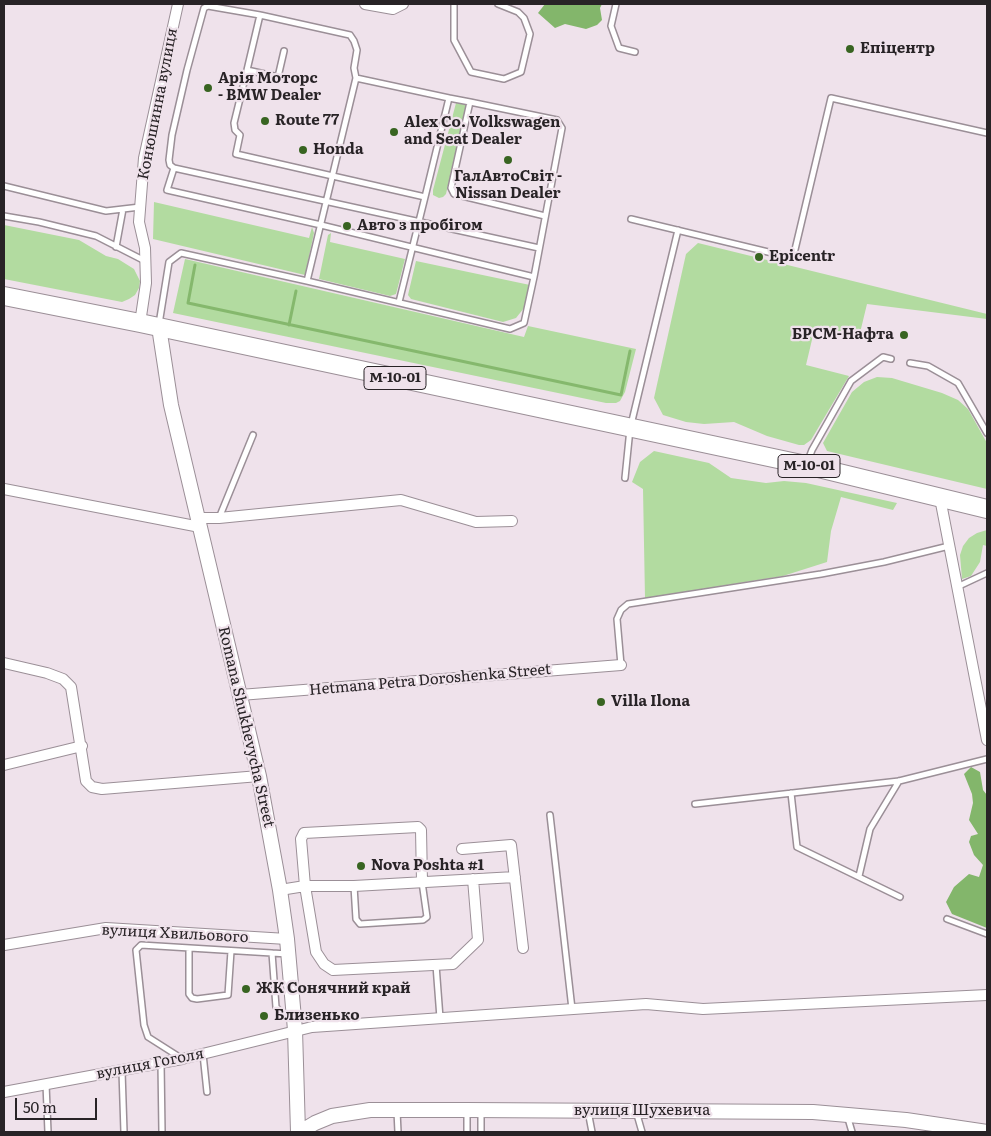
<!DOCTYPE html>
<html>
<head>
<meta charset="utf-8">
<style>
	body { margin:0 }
	#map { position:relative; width:991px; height:1136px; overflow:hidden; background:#efe2eb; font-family:Literata,serif }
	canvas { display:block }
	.frame { position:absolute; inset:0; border:5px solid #282326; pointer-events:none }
	.scale { position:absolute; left:15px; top:1098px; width:82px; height:22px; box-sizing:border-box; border:2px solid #282326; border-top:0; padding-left:6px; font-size:15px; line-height:18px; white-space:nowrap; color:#282326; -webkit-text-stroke:4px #efe2eb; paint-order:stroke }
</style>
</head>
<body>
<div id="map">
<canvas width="991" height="1136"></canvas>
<div class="frame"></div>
<div class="scale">50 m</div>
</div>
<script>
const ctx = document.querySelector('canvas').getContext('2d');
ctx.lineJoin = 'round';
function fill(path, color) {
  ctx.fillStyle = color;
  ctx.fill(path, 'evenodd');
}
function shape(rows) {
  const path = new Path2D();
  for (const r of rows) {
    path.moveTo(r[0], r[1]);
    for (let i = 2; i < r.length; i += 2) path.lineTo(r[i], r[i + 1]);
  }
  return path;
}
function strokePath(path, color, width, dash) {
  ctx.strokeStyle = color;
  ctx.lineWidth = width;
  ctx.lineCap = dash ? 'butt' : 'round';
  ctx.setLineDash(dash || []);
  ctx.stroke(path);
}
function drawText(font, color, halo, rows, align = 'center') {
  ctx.font = font + ' Literata,serif';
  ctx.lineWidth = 4.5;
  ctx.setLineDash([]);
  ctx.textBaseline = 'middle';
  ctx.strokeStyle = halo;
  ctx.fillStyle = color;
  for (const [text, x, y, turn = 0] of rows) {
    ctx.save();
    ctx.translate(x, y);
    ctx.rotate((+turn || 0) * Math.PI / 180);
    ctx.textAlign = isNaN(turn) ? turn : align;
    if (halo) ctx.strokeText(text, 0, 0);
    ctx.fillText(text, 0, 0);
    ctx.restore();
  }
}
const green = shape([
	[456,103,466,105,446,194,443,197,439,198,433,195,433,190],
	[154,202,309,238,312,227,314,233,305,275,153,239],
	[4,225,79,240,106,256,118,259,134,269,140,281,139,288,135,295,129,299,122,302,4,279],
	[331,233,330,242,405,259,396,294,390,296,319,279,328,235],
	[698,243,987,314,987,319,867,304,859,337,815,327,806,365,849,376,811,440,804,445,799,445,767,436,734,422,704,424,686,422,663,415,654,398,686,254],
	[185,259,524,337,528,326,636,349,625,392,620,401,616,403,606,403,173,313],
	[416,261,530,285,524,308,516,318,503,322,411,299,408,295],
	[877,377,892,378,942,393,958,400,968,409,987,443,987,489,827,451,823,443,852,392,864,382],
	[654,451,709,463,731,478,766,483,784,481,806,483,897,503,893,510,841,497,831,531,827,562,783,576,645,598,643,489,632,482,640,462],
	[987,530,987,546,983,545,980,562,971,576,962,579,960,555,963,546,969,538,977,533]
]);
const forest = shape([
	[545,4,602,4,600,8,602,20,597,25,586,29,565,24,555,28,538,13],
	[971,767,980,772,983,790,987,795,987,928,952,914,946,902,954,887,969,874,979,877,983,865,974,855,969,842,971,836,978,834,969,820,973,803,972,794,964,774]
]);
const stream = shape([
	[195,265,188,303,621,395,630,351],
	[289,325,296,291]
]);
const lane = shape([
	[454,4,454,40,471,72,504,79,521,72,530,34,524,18,518,12,498,4],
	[616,4,611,26,619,48,635,52],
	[284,51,278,77,247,70,234,123,235,130,240,135,236,154,425,197,399,302],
	[247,70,260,15],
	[356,78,354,68,357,50,354,41,350,35,260,15,208,6,204,8,187,70,172,135,169,160,170,165,174,168,539,248],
	[449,98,470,102],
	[174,168,167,190,321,225,534,277],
	[4,186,106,211,140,207],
	[4,216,39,222,96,236,145,261],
	[631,219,793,258,831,98,987,133],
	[116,247,123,209],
	[307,281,356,78,449,98,425,197],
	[159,324,169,262,181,253,307,281,510,329,524,323,534,277,562,128,557,120,470,102,451,188,454,194,545,216],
	[910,363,928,366,958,383,987,433],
	[807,463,812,450,851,381,883,357,891,359],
	[625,478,630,429,678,230],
	[219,518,253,435],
	[957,587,987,573],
	[621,665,617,619,621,610,628,604,821,574,884,562,949,546],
	[791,793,797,847,900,897],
	[695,804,899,781,987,759],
	[550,815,572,1009],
	[859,876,870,829,899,781],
	[354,886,356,919,360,924,423,920,427,917,422,882],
	[947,919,987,934],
	[189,948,189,994,192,998,197,999,228,995,231,951],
	[272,953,276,1007,282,1013,293,1017],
	[436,965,440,1018],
	[203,1054,207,1092],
	[181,1058,148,1037,144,1025,136,950,141,945,288,954],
	[161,1063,162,1132],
	[122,1071,124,1132],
	[46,1084,48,1132],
	[481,1110,481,1132],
	[397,1111,398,1132],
	[588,1111,592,1132],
	[636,1111,642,1132],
	[847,1115,852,1132],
	[467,1132,467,1110]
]);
const street = shape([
	[365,4,393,9,403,4],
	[140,323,146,283,145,248,139,222,144,158,178,4],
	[4,489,200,527],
	[940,498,987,740],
	[198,518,219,518,401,500,476,522,512,521],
	[4,663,47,673,63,679,71,687,86,781,92,787,102,789,259,776],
	[240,695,621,665],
	[4,765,82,746],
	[462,849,511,845,523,948],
	[422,882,421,830,418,827,304,833,301,839,305,886,316,952,324,964,333,970,453,964,478,940,473,879],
	[280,890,305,886,354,886,515,877],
	[4,945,106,928,287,939],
	[4,1092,182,1059,312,1027,646,1004,703,1009,987,995]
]);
const secondary = shape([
	[159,327,171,405,259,776,280,890,287,939,295,1030,298,1132],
	[300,1132,315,1123,332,1116,370,1110,468,1110,813,1112,906,1120,987,1132]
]);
const highway = shape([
	[4,296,140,323,806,465,987,509]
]);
const markers = [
	[850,49,5,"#386421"],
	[208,88,5,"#386421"],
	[265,121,5,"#386421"],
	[394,132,5,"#386421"],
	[303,150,5,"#386421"],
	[508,160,5,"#386421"],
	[347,226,5,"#386421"],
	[759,257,5,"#386421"],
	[904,335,5,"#386421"],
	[601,702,5,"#386421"],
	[361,866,5,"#386421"],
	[246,989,5,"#386421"],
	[264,1016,5,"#386421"]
];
const shields = [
	[395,378,62],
	[809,466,62]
];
const shieldNames = [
	["М-10-01",395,378],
	["М-10-01",809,466]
];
const poiNames = [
	["Епіцентр",860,49],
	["Арія Моторс",218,79],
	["- BMW Dealer",218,96],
	["Route 77",275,121],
	["Alex Co. Volkswagen",404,123],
	["and Seat Dealer",404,140],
	["Honda",313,150],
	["ГалАвтоСвіт -",508,177,"center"],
	["Nissan Dealer",508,194,"center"],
	["Авто з пробігом",357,226],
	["Epicentr",769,257],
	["БРСМ-Нафта",894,335,"right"],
	["Villa Ilona",611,702],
	["Nova Poshta #1",371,866],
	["ЖК Сонячний край",256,989],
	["Близенько",274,1016]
];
const streetNames = [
	["Конюшинна вулиця",158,104,-79],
	["Hetmana Petra Doroshenka Street",430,680,-5],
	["Romana Shukhevycha Street",246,727,77],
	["вулиця Хвильового",175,934,3],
	["вулиця Гоголя",150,1064,-11],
	["вулиця Шухевича",642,1111]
];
fill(green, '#b2dba0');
fill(forest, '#83b66b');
strokePath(stream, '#85b86d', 3);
strokePath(lane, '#9b8f97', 8);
strokePath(street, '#9b8f97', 12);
strokePath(secondary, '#9b8f97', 16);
strokePath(highway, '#9b8f97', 20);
strokePath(lane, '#fff', 5);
strokePath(street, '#fff', 10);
strokePath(secondary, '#fff', 14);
strokePath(highway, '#fff', 18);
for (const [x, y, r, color] of markers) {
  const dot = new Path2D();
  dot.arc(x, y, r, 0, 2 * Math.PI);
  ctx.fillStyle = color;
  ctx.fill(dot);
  strokePath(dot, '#efe2eb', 2);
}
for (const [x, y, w] of shields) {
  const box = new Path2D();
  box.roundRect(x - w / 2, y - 11.5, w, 23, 4);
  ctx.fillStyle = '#efe2eb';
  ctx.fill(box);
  strokePath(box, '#282326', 1);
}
drawText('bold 14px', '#282326', null, shieldNames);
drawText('bold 15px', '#282326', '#efe2eb', poiNames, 'left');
drawText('15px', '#282326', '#efe2eb', streetNames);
</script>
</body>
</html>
